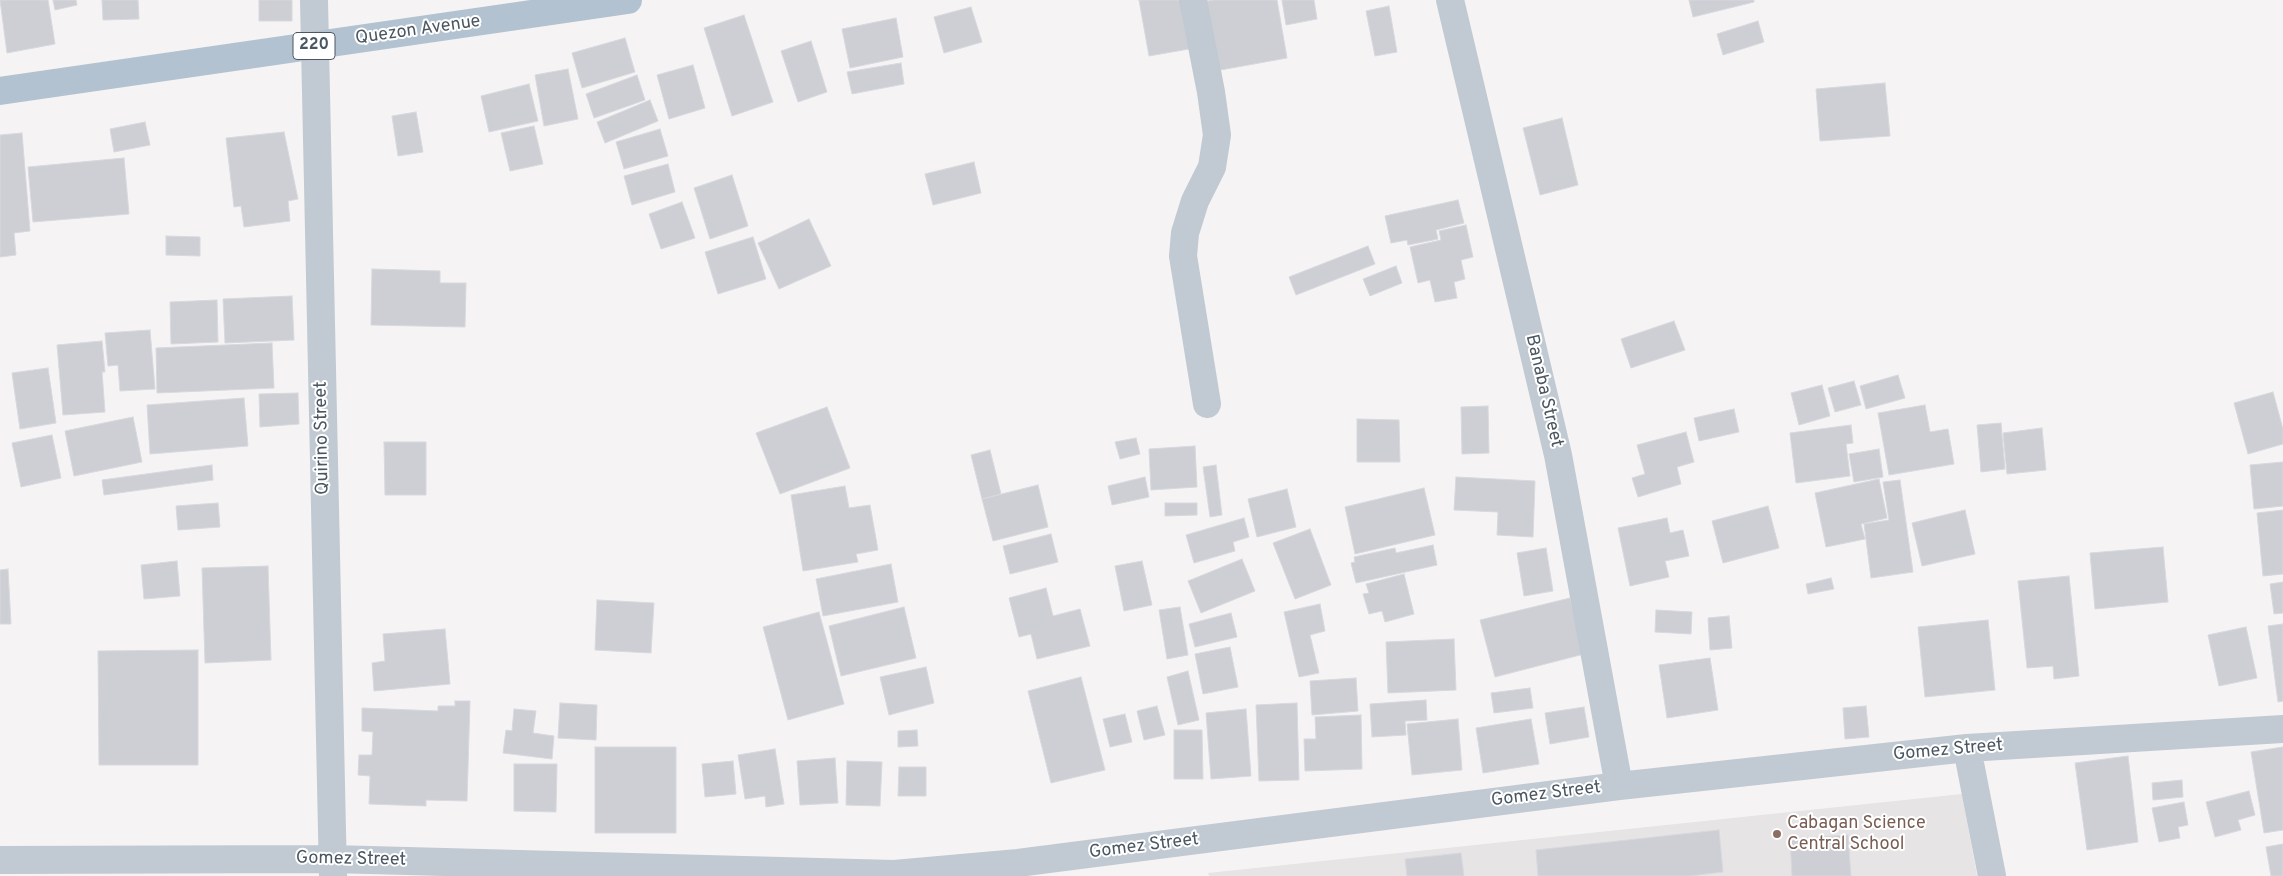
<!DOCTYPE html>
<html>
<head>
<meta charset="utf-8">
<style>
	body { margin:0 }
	canvas { display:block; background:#f5f3f3 }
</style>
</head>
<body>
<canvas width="2283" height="876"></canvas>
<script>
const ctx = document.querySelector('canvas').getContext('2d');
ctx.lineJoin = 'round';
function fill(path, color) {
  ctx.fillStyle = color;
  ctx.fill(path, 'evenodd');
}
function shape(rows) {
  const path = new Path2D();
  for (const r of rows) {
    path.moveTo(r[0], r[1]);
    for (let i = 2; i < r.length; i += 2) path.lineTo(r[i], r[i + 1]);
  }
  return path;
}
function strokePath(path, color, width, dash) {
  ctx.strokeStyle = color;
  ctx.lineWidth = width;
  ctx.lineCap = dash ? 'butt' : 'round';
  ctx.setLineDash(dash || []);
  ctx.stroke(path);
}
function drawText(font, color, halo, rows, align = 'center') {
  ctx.font = font + ' Overpass,sans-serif';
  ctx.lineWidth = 4;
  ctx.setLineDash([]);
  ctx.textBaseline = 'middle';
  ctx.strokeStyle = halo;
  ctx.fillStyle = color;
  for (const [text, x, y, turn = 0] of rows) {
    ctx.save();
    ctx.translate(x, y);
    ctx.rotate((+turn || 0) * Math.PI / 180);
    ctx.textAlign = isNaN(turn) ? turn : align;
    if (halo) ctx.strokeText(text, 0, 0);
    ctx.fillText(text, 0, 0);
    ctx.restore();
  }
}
const education = shape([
	[1962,794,1977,876,1209,876,1208,873]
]);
const building = shape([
	[0,0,48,0,55,44,7,53,0,0],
	[53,0,76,0,77,5,55,10,53,0],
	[102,0,138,0,139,19,103,20,102,0],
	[259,0,292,0,292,21,259,21,259,0],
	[1139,0,1180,0,1189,49,1149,56,1139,0],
	[1213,0,1277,0,1287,58,1215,71,1202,2,1213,0],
	[1282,0,1314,0,1317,19,1286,25,1282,0],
	[1689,0,1754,0,1754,2,1693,17,1689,0],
	[1389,6,1397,52,1375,56,1366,11,1389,6],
	[971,7,982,42,944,53,934,17,971,7],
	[744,15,773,102,732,116,704,28,744,15],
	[896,18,903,57,850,68,842,29,896,18],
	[1758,21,1764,42,1723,55,1717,34,1758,21],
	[625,38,635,72,582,88,572,53,625,38],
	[811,41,827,92,798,102,781,51,811,41],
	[901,63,904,84,852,94,847,72,901,63],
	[693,65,705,108,669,119,657,75,693,65],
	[568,69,578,119,544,126,535,75,568,69],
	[637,75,645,100,594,118,586,94,637,75],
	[1885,83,1890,136,1820,141,1816,89,1885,83],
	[529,84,538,121,489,132,481,96,529,84],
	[650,100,658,121,605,143,597,122,650,100],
	[416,112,423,152,398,156,392,116,416,112],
	[1562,118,1578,185,1540,195,1523,128,1562,118],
	[145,122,150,145,114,152,110,129,145,122],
	[534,126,543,164,510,171,501,133,534,126],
	[660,129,668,156,624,169,616,142,660,129],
	[284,132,298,199,288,201,290,221,244,227,241,206,234,207,226,138,284,132],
	[22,133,30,231,14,233,16,255,0,257,0,135,22,133],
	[124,158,129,214,33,222,28,167,124,158],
	[974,162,981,193,933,205,925,174,974,162],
	[668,164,675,192,632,205,624,176,668,164],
	[732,175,748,226,710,239,694,188,732,175],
	[1458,200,1464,223,1436,230,1438,239,1408,245,1407,240,1391,243,1385,216,1458,200],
	[682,202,695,238,661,249,649,214,682,202],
	[809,219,831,266,779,289,758,243,809,219],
	[1466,225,1473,257,1461,260,1465,279,1454,282,1457,298,1435,302,1430,280,1418,283,1410,247,1441,240,1439,231,1466,225],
	[166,236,200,237,200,256,166,255,166,236],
	[753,237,766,279,718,294,705,252,753,237],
	[1368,246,1375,264,1296,295,1289,277,1368,246],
	[1396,266,1402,283,1370,296,1363,279,1396,266],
	[372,269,440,271,440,283,466,283,465,327,371,325,372,269],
	[292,296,294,340,225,343,223,299,292,296],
	[217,300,218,342,171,344,170,302,217,300],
	[1674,321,1685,350,1631,368,1621,339,1674,321],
	[150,330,155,389,120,391,118,365,108,366,105,333,150,330],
	[102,341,105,372,102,372,105,412,63,415,57,345,102,341],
	[272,343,274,388,157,393,156,348,272,343],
	[48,368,56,423,20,429,12,373,48,368],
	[1898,375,1905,398,1866,409,1860,386,1898,375],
	[1854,381,1861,405,1835,412,1828,388,1854,381],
	[1822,385,1830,416,1799,425,1791,393,1822,385],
	[2273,392,2283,429,2283,444,2248,454,2234,403,2273,392],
	[298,393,299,424,260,427,259,394,298,393],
	[244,398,248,446,150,454,147,405,244,398],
	[1925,405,1930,432,1948,429,1954,464,1889,475,1878,413,1925,405],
	[1488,406,1489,453,1462,454,1461,407,1488,406],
	[827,407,850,468,780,494,756,433,827,407],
	[1734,409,1739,432,1699,441,1694,418,1734,409],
	[133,417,142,462,74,476,65,431,133,417],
	[1357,419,1399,420,1400,462,1357,462,1357,419],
	[2001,423,2005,469,1981,472,1977,425,2001,423],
	[1851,425,1853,443,1846,444,1850,476,1796,483,1790,433,1851,425],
	[2042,428,2046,470,2007,474,2003,433,2042,428],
	[1686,432,1694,462,1677,467,1681,484,1638,497,1632,478,1645,474,1637,445,1686,432],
	[52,435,61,478,21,487,12,443,52,435],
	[1136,438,1140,454,1120,459,1115,442,1136,438],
	[384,442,426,442,426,495,385,495,384,442],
	[1195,446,1197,487,1151,490,1149,449,1195,446],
	[1879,449,1883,477,1854,482,1849,454,1879,449],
	[990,450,1001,494,982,499,971,455,990,450],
	[2283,462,2283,506,2254,509,2250,465,2283,462],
	[212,465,213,480,104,495,102,480,212,465],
	[1216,465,1222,515,1210,517,1203,467,1216,465],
	[1145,477,1149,497,1112,505,1108,486,1145,477],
	[1456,477,1535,481,1533,537,1497,535,1498,512,1454,510,1456,477],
	[1879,479,1887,518,1861,524,1865,539,1826,547,1815,493,1879,479],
	[1900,480,1913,572,1871,578,1864,524,1889,520,1883,482,1900,480],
	[1038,485,1048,527,993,541,982,499,1038,485],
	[845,486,849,508,870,505,878,550,856,554,858,562,803,571,791,495,845,486],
	[1424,488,1435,535,1355,554,1345,507,1424,488],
	[1287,489,1296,527,1257,537,1248,499,1287,489],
	[218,503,220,527,178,530,176,506,218,503],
	[1165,503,1197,503,1197,515,1165,516,1165,503],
	[1768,506,1779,548,1723,563,1712,521,1768,506],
	[1965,510,1975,554,1922,566,1912,523,1965,510],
	[2283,510,2283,574,2263,576,2257,513,2283,510],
	[1244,518,1249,537,1233,542,1235,551,1194,563,1186,535,1244,518],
	[1667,518,1670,533,1683,530,1689,556,1665,561,1669,577,1630,586,1618,528,1667,518],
	[1310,529,1331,585,1295,599,1273,543,1310,529],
	[1051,534,1058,562,1010,574,1003,546,1051,534],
	[1433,545,1437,565,1356,583,1351,563,1355,562,1354,557,1395,548,1396,553,1433,545],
	[2163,547,2168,602,2095,609,2090,553,2163,547],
	[1546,548,1553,591,1524,596,1517,553,1546,548],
	[1242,559,1255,591,1201,613,1188,581,1242,559],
	[177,561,180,596,144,599,141,565,177,561],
	[1142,561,1152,605,1124,611,1115,566,1142,561],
	[891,564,898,602,823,616,816,579,891,564],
	[268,566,271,660,205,663,202,568,268,566],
	[8,569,11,624,0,624,0,570,8,569],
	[1404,574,1414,614,1385,622,1382,611,1369,614,1363,594,1369,593,1366,584,1404,574],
	[2069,576,2079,676,2054,679,2053,666,2027,668,2018,581,2069,576],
	[1831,578,1834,589,1808,594,1806,584,1831,578],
	[2283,582,2283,613,2274,614,2270,584,2283,582],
	[1046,588,1053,616,1080,609,1090,646,1037,659,1031,634,1019,637,1009,598,1046,588],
	[1570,598,1584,654,1495,677,1480,620,1570,598],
	[597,600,654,603,651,653,595,650,597,600],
	[1320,604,1325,631,1310,635,1319,673,1299,677,1284,612,1320,604],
	[904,607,916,658,841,676,829,626,904,607],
	[1180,607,1188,655,1167,659,1159,610,1180,607],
	[1656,610,1692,612,1691,634,1655,632,1656,610],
	[819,612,844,704,788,720,763,627,819,612],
	[1231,613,1237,637,1195,647,1189,624,1231,613],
	[1729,616,1732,648,1710,650,1708,618,1729,616],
	[1988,620,1995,690,1925,697,1918,627,1988,620],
	[2283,624,2283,701,2278,702,2268,626,2283,624],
	[2246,627,2257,678,2219,686,2208,635,2246,627],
	[445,629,450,684,374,691,372,663,385,661,383,634,445,629],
	[1454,639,1456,690,1388,693,1386,642,1454,639],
	[1230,647,1238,687,1203,694,1195,654,1230,647],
	[198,650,198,765,99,765,98,651,198,650],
	[1710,658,1718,710,1667,718,1659,665,1710,658],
	[926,667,934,703,889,715,880,677,926,667],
	[1188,671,1199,720,1178,725,1167,677,1188,671],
	[1081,677,1105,770,1051,783,1028,691,1081,677],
	[1356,678,1358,711,1312,715,1310,681,1356,678],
	[1530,688,1533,708,1494,713,1491,693,1530,688],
	[1426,700,1427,720,1405,721,1406,735,1372,737,1370,704,1426,700],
	[455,701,470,701,467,801,426,800,426,806,369,804,370,776,358,775,359,755,372,755,373,732,362,731,362,708,438,711,438,706,455,706,455,701],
	[560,703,597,705,596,740,558,738,560,703],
	[1297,703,1299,780,1259,781,1256,705,1297,703],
	[1157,706,1165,735,1144,740,1137,711,1157,706],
	[1866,706,1869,737,1845,739,1843,708,1866,706],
	[1584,707,1589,737,1550,744,1545,713,1584,707],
	[514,709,536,711,533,733,554,736,552,759,503,753,506,730,512,731,514,709],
	[1246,709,1251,776,1211,779,1206,713,1246,709],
	[1125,714,1132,742,1110,747,1103,719,1125,714],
	[1361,715,1362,769,1305,771,1304,739,1316,739,1315,717,1361,715],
	[1458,719,1462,770,1412,775,1407,724,1458,719],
	[1531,719,1539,764,1483,773,1476,728,1531,719],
	[917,730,918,746,898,747,898,731,917,730],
	[1174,730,1202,730,1203,779,1174,779,1174,730],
	[595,747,676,747,676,833,595,833,595,747],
	[2283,747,2283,830,2264,833,2251,752,2283,747],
	[775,749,784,804,766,807,765,796,745,799,738,755,775,749],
	[2128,756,2138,842,2087,850,2075,763,2128,756],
	[835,758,838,803,800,805,797,761,835,758],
	[733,761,736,794,705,797,702,764,733,761],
	[847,761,882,762,880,806,846,805,847,761],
	[514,764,557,764,556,812,514,811,514,764],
	[899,767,926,767,926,796,898,796,899,767],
	[2182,780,2183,797,2153,800,2152,783,2182,780],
	[2249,791,2255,815,2238,820,2241,830,2215,837,2206,802,2249,791],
	[2184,802,2188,825,2178,827,2180,838,2159,842,2152,808,2184,802],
	[1719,830,1723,872,1690,876,1538,876,1536,850,1719,830],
	[1848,835,1851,876,1792,876,1790,839,1848,835],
	[2283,844,2283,876,2271,876,2266,847,2283,844],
	[1461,853,1464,876,1407,876,1405,859,1461,853]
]);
const minor = shape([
	[314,0,333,876],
	[1193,0,1211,92,1217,135,1212,167,1195,201,1185,233,1183,256,1207,404],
	[1450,0,1558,455,1619,786],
	[1967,748,1992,876],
	[0,860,332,859,894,874,1018,863,1619,786,1967,748,2283,729]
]);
const major = shape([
	[0,91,628,0]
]);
const markers = [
	[1777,834,5,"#8d6e63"]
];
const shields = [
	[314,46,42]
];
const shieldNames = [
	["220",314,46]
];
const streetNames = [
	["Quezon Avenue",418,31,-8],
	["Banaba Street",1543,391,77],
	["Quirino Street",323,438,-91],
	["Gomez Street",1948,751,-5],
	["Gomez Street",1546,795,-7],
	["Gomez Street",1144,847,-7],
	["Gomez Street",351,860,1]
];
const educationNames = [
	["Cabagan Science",1787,824],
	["Central School",1787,845]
];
fill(education, '#e6e4e5');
fill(building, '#cdcfd5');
strokePath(building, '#d7d9de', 1);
strokePath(minor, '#c1cad2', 28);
strokePath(major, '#b3c2d1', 28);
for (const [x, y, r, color] of markers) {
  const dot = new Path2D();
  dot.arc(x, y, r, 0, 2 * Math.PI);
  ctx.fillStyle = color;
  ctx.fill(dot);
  strokePath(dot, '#fff', 2);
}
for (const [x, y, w] of shields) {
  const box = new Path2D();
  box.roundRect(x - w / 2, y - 13.5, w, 27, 4);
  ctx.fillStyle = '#fff';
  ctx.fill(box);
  strokePath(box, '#4a5661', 1);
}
drawText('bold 16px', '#4a5661', null, shieldNames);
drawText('18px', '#4a5661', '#fff', streetNames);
drawText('18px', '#785e54', '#fff', educationNames, 'left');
</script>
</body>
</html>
